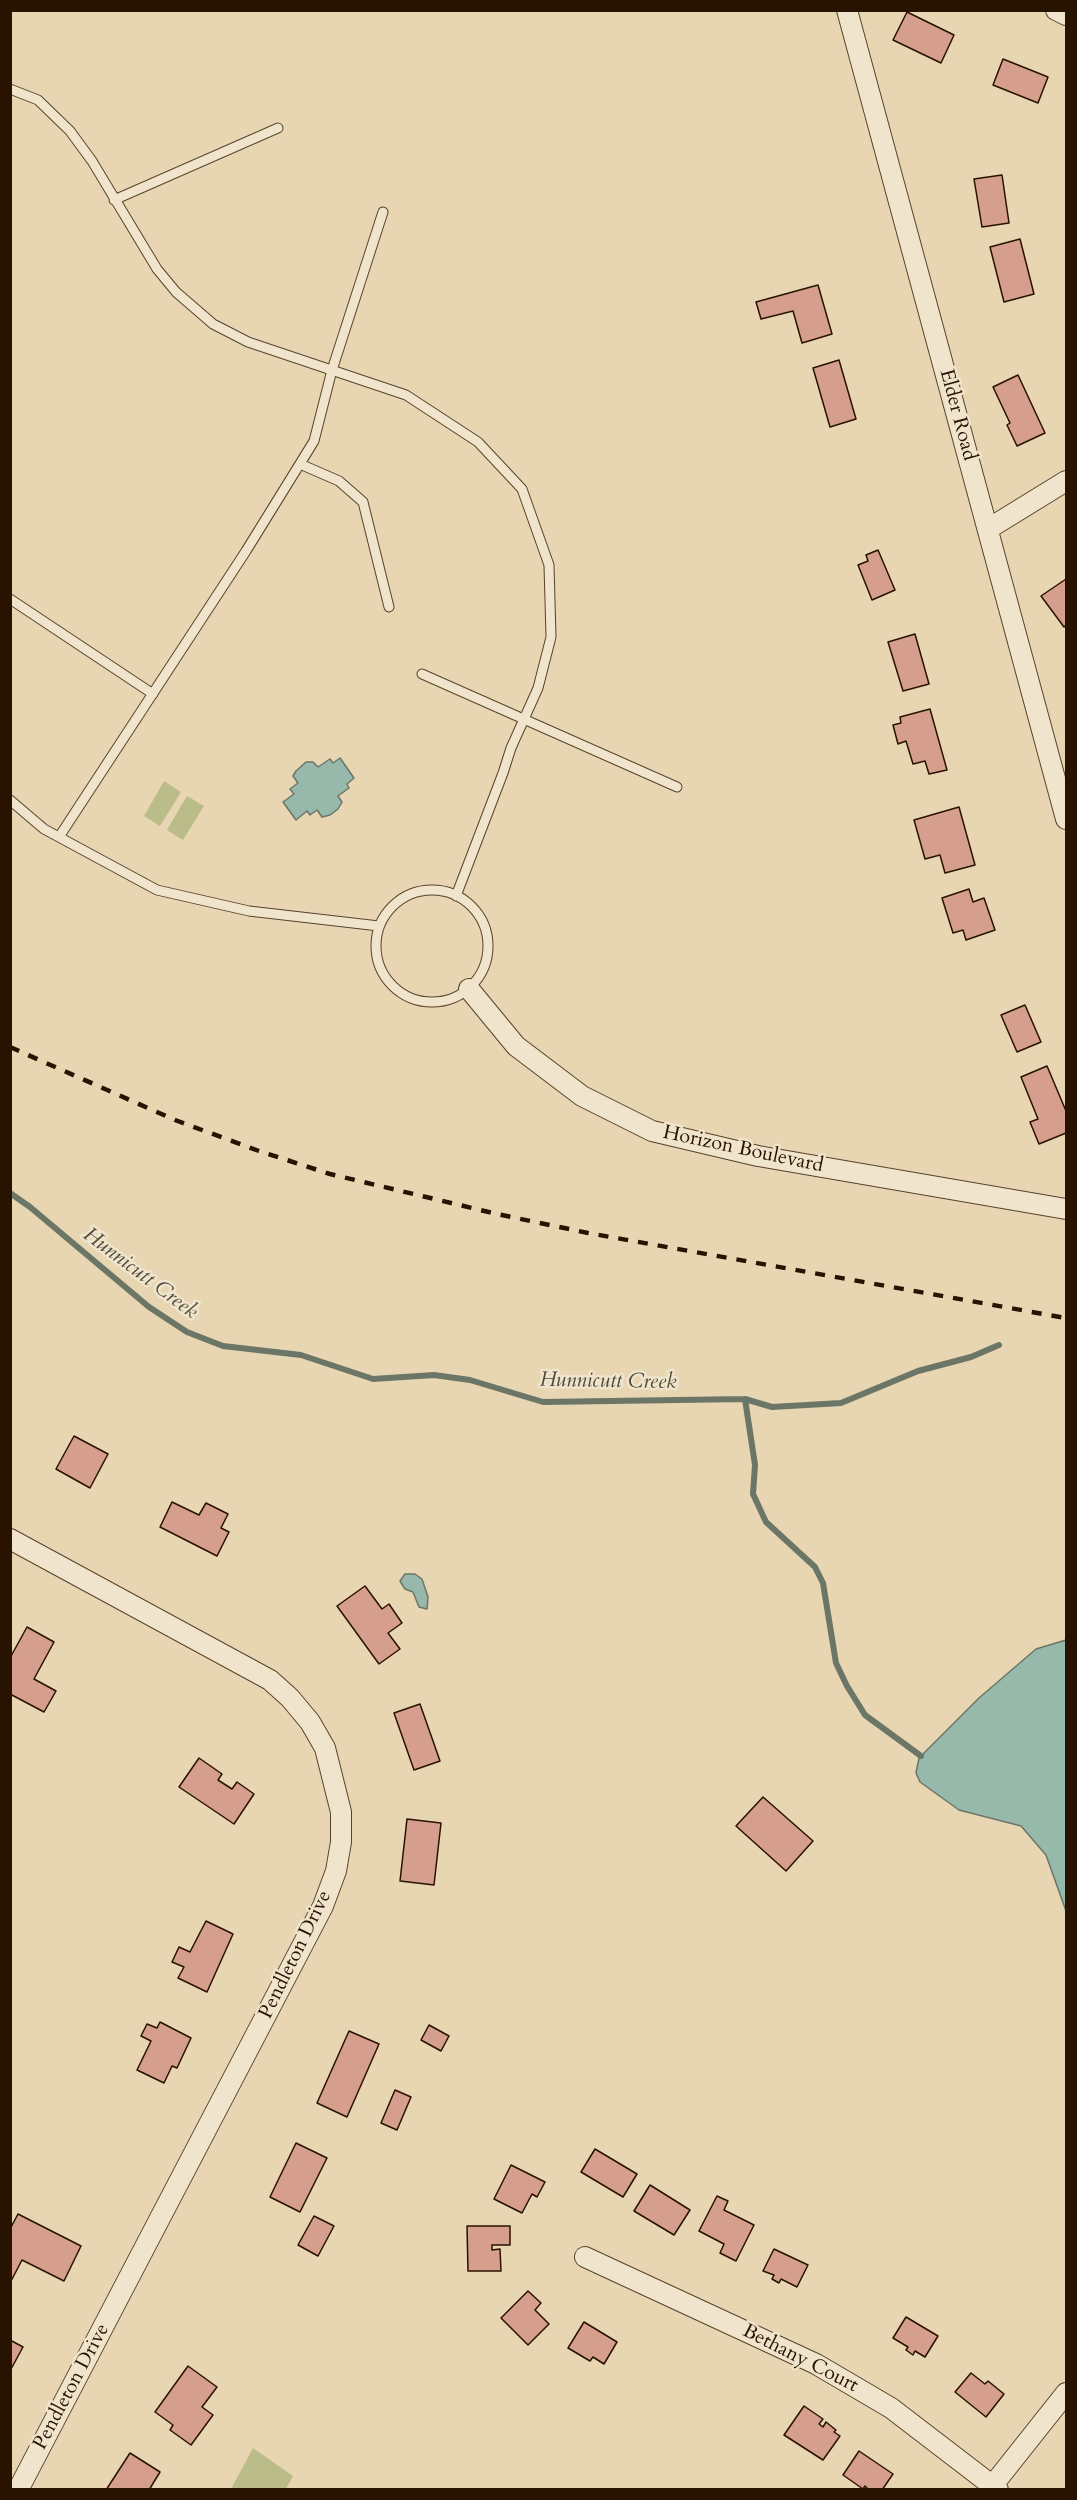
<!DOCTYPE html>
<html>
<head>
<meta charset="utf-8">
<style>
	body { margin:0 }
	#map { position:relative; width:1077px; height:2500px; overflow:hidden; background:#e8d5b1; font-family:Cardo,serif }
	canvas { display:block }
	.frame { position:absolute; inset:0; border:12px solid #281200; pointer-events:none }
</style>
</head>
<body>
<div id="map">
<canvas width="1077" height="2500"></canvas>
<div class="frame"></div>
</div>
<script>
const ctx = document.querySelector('canvas').getContext('2d');
ctx.lineJoin = 'round';
function fill(path, color) {
  ctx.fillStyle = color;
  ctx.fill(path, 'evenodd');
}
function shape(rows) {
  const path = new Path2D();
  for (const r of rows) {
    if (r.length === 3) {
      path.moveTo(r[0] + r[2], r[1]);
      path.arc(r[0], r[1], r[2], 0, 2 * Math.PI);
      continue;
    }
    path.moveTo(r[0], r[1]);
    for (let i = 2; i < r.length; i += 2) path.lineTo(r[i], r[i + 1]);
  }
  return path;
}
function strokePath(path, color, width, dash) {
  ctx.strokeStyle = color;
  ctx.lineWidth = width;
  ctx.lineCap = dash ? 'butt' : 'round';
  ctx.setLineDash(dash || []);
  ctx.stroke(path);
}
function drawText(font, color, halo, rows, align = 'center') {
  ctx.font = font + ' Cardo,serif';
  ctx.lineWidth = 5;
  ctx.setLineDash([]);
  ctx.textBaseline = 'middle';
  ctx.strokeStyle = halo;
  ctx.fillStyle = color;
  for (const [text, x, y, turn = 0] of rows) {
    ctx.save();
    ctx.translate(x, y);
    ctx.rotate((+turn || 0) * Math.PI / 180);
    ctx.textAlign = isNaN(turn) ? turn : align;
    if (halo) ctx.strokeText(text, 0, 0);
    ctx.fillText(text, 0, 0);
    ctx.restore();
  }
}
const green = shape([
	[164,781,181,792,160,826,144,816],
	[187,796,204,806,183,840,167,830],
	[253,2448,293,2476,286,2489,231,2489]
]);
const water = shape([
	[340,758,354,778,347,784,349,788,338,796,342,802,338,809,330,815,322,817,317,810,310,815,307,811,296,820,283,802,294,794,290,789,298,783,293,776,296,771,306,762,313,762,318,767,330,759,333,763,340,758],
	[405,1574,415,1574,422,1579,428,1597,427,1609,419,1607,413,1592,405,1589,400,1581,405,1574],
	[1066,1640,1066,1911,1046,1855,1021,1826,959,1810,920,1782,916,1773,919,1758,979,1698,1036,1649,1066,1640]
]);
const stream = shape([
	[10,1193,30,1207,149,1307,187,1332,223,1346,301,1355,373,1379,434,1375,470,1380,543,1402,745,1399,772,1407,841,1403,918,1371,971,1357,999,1345],
	[745,1399,755,1465,753,1494,766,1522,815,1567,823,1583,836,1663,847,1686,865,1715,921,1756]
]);
const building = shape([
	[907,12,954,35,941,63,893,40,907,12],
	[1003,59,1048,77,1038,103,993,85,1003,59],
	[1002,175,1009,223,982,227,974,179,1002,175],
	[1020,239,1034,294,1004,302,990,247,1020,239],
	[818,285,832,334,802,343,793,311,761,319,756,302,818,285],
	[839,360,856,419,830,427,813,368,839,360],
	[1018,375,1045,433,1017,446,1007,425,1010,423,993,387,1018,375],
	[878,550,895,590,872,600,858,565,868,561,866,555,878,550],
	[1066,579,1066,625,1064,627,1041,596,1066,579],
	[915,634,929,684,903,691,888,642,915,634],
	[930,709,947,770,929,774,925,761,913,764,906,741,898,744,893,725,901,723,900,717,930,709],
	[959,807,975,865,945,873,940,855,925,859,914,820,959,807],
	[969,889,973,902,984,898,995,930,966,940,963,930,953,933,942,898,969,889],
	[1025,1005,1041,1042,1017,1052,1001,1015,1025,1005],
	[1047,1066,1066,1111,1066,1133,1039,1144,1030,1122,1038,1119,1021,1077,1047,1066],
	[74,1436,108,1454,90,1488,56,1469,74,1436],
	[172,1502,199,1515,206,1503,228,1514,221,1528,229,1532,217,1556,160,1527,172,1502],
	[365,1586,382,1609,389,1604,402,1623,388,1633,400,1649,379,1664,337,1606,365,1586],
	[27,1627,54,1642,34,1679,56,1691,44,1712,10,1694,10,1658,27,1627],
	[420,1704,440,1761,414,1770,394,1713,420,1704],
	[199,1758,222,1774,218,1780,232,1789,237,1782,254,1794,234,1824,179,1787,199,1758],
	[763,1797,813,1841,786,1871,736,1826,763,1797],
	[407,1819,441,1823,434,1885,400,1881,407,1819],
	[206,1921,233,1934,207,1992,178,1978,184,1967,172,1962,179,1947,190,1952,206,1921],
	[160,2022,191,2038,177,2068,172,2066,164,2083,137,2070,151,2041,141,2036,147,2024,157,2028,160,2022],
	[429,2025,449,2036,441,2051,421,2040,429,2025],
	[349,2031,379,2044,347,2117,317,2103,349,2031],
	[395,2090,411,2097,397,2130,381,2123,395,2090],
	[296,2143,327,2158,300,2212,270,2197,296,2143],
	[595,2149,637,2174,623,2197,581,2172,595,2149],
	[511,2165,545,2182,537,2197,532,2194,522,2213,494,2199,511,2165],
	[650,2185,690,2210,674,2235,634,2211,650,2185],
	[717,2196,728,2201,724,2210,754,2225,736,2261,720,2253,724,2244,699,2231,717,2196],
	[18,2214,81,2246,64,2281,22,2260,10,2283,10,2229,18,2214],
	[314,2216,334,2226,318,2256,298,2245,314,2216],
	[467,2226,510,2226,510,2245,492,2245,492,2250,500,2249,501,2271,468,2271,467,2226],
	[774,2249,808,2265,797,2287,781,2279,779,2283,772,2279,774,2275,763,2271,774,2249],
	[528,2291,541,2303,535,2310,549,2324,528,2345,501,2318,528,2291],
	[906,2317,938,2336,925,2357,915,2351,913,2355,906,2350,908,2347,893,2338,906,2317],
	[584,2322,617,2342,604,2364,593,2357,590,2361,568,2348,584,2322],
	[10,2340,23,2347,10,2371,10,2340],
	[188,2366,217,2387,202,2407,213,2415,191,2445,170,2430,173,2425,155,2412,188,2366],
	[971,2373,985,2384,988,2381,1004,2394,986,2417,955,2392,971,2373],
	[804,2406,823,2419,819,2424,823,2427,826,2422,836,2430,834,2432,840,2436,823,2460,784,2435,804,2406],
	[859,2451,893,2474,882,2490,869,2490,865,2486,863,2489,843,2475,859,2451],
	[130,2453,160,2472,149,2490,106,2490,130,2453]
]);
const lane = shape([
	[10,89,38,100,70,131,92,161,157,269,176,292,213,324,248,342,406,395,478,442,522,489,549,565,551,637,538,688,511,748,503,773,456,896],
	[114,200,278,128],
	[300,464,339,481,363,502,389,607],
	[10,599,153,694],
	[422,674,677,787],
	[10,800,44,829,157,890,249,911,379,926],
	[59,837,246,551,314,441,332,370,383,212],
	[432,946,56]
]);
const street = shape([
	[847,10,1066,819],
	[1056,10,1066,15],
	[988,529,1066,481],
	[469,989,516,1046,582,1096,652,1131,758,1156,1066,1209],
	[10,1539,270,1680,290,1698,310,1722,325,1748,341,1812,341,1842,336,1871,323,1906,18,2490],
	[585,2257,816,2364,891,2408,998,2490],
	[993,2485,1066,2393]
]);
const rail = shape([
	[10,1047,175,1120,259,1151,330,1174,497,1214,588,1233,1066,1318]
]);
const streetNames = [
	["Elder Road",957,415,75],
	["Horizon Boulevard",743,1150,12],
	["Pendleton Drive",296,1955,-64],
	["Bethany Court",800,2359,27],
	["Pendleton Drive",72,2387,-62]
];
const waterNames = [
	["Hunnicutt Creek",140,1274,37],
	["Hunnicutt Creek",608,1382,1]
];
fill(green, '#babc89');
fill(water, '#97b9ab');
strokePath(water, '#6b7667', 1.5);
strokePath(stream, '#6b7667', 6);
fill(building, '#d69e8c');
strokePath(building, '#281200', 1.5);
strokePath(lane, '#58432c', 11);
strokePath(street, '#58432c', 22);
strokePath(lane, '#f0e4cc', 9);
strokePath(street, '#f0e4cc', 20);
strokePath(rail, '#281200', 4.5, [10, 10]);
drawText('20px', '#281200', '#f0e4cc', streetNames);
drawText('italic 21px', '#4f4c3c', '#f0e4cc', waterNames);
</script>
</body>
</html>
